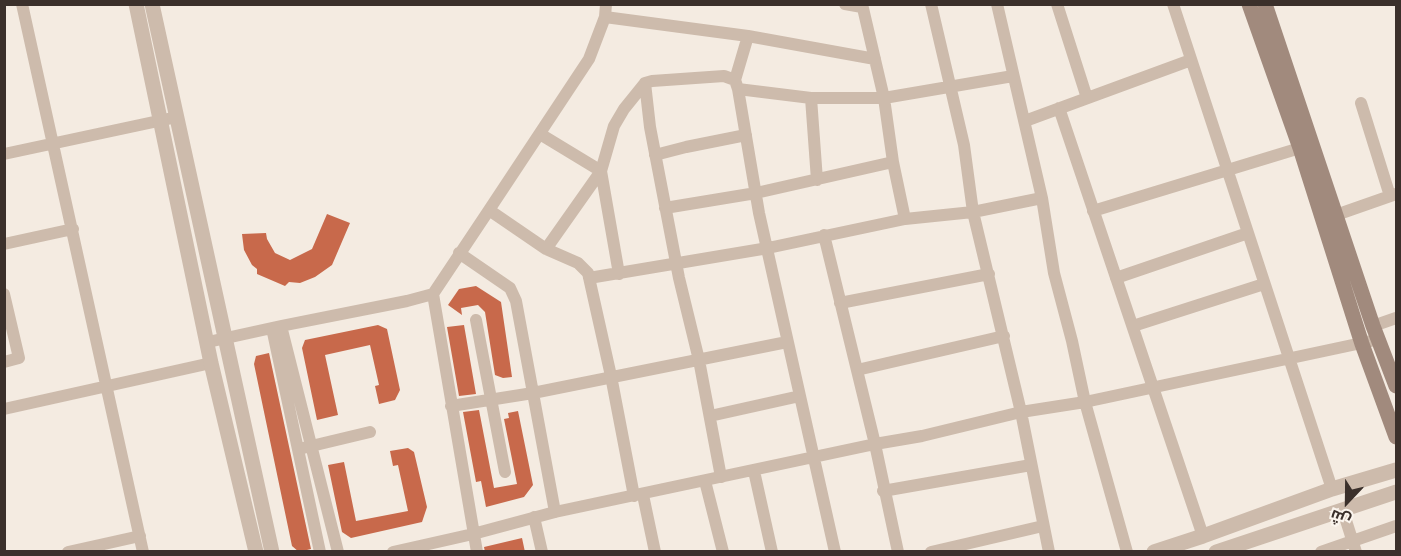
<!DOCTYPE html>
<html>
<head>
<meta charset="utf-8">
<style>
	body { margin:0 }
	#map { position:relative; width:1401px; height:556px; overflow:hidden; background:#f4ebe1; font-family:"Archivo Narrow",Cairo,sans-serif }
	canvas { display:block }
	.frame { position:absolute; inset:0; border:6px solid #3b302b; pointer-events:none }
	.north { position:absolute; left:1317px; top:472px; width:60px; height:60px; -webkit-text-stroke:4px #fbf5ee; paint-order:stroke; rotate:202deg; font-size:16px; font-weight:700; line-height:24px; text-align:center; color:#3b302b }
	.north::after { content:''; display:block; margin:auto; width:21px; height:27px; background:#3b302b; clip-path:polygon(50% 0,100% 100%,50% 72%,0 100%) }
</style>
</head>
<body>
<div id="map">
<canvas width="1401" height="556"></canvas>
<div class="frame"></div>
<div class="north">ش</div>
</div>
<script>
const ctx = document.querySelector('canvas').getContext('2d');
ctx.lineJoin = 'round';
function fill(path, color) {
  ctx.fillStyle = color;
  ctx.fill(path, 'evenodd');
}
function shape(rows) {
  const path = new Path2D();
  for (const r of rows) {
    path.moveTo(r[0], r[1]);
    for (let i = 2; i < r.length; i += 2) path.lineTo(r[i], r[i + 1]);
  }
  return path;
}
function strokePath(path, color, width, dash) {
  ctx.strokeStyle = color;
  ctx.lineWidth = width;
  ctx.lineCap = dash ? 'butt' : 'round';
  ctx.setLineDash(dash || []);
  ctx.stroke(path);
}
const building = shape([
	[327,214,350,223,332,265,315,277,300,283,289,282,285,286,257,274,257,269,252,265,244,250,242,234,266,233,267,239,275,253,290,260,312,249],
	[476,286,501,302,512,377,503,378,495,375,485,312,478,305,461,308,462,315,448,305,459,289],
	[378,325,387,329,400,390,395,400,379,404,375,386,379,385,370,345,325,355,338,415,317,420,302,348,305,340],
	[464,325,476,394,459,396,447,327],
	[269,353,311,549,299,552,292,546,254,364,256,356],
	[479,410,494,488,517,484,504,419,509,418,508,413,518,411,533,485,524,497,486,507,481,481,476,482,463,412],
	[408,448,414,452,427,507,422,522,351,538,342,532,328,465,344,462,356,521,408,511,398,465,393,466,390,451],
	[522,538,525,552,485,552,484,547]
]);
const minor = shape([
	[22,4,143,552],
	[606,4,605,17,589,59,489,210,546,249,578,263,588,273,611,376,634,496],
	[845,4,862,7],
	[862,4,884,98,893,162,905,219],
	[931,4,964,145,973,212,1021,412,1049,552],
	[997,4,1042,198,1054,273,1072,341,1085,402,1127,552],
	[1057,4,1087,98],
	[1173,4,1332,489],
	[605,17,748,36,875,59],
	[735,80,748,36],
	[738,89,811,98,884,98,1013,76],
	[811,98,817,180],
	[1361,103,1390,196],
	[1059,108,1203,536],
	[1025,121,1191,60],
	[540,134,601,171,619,274],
	[4,154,177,117],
	[655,155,686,147,746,135],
	[665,208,756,193,893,162],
	[1093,211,1300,148],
	[1336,215,1396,194],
	[824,235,875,444,898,552],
	[4,244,73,229],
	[546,249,601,171,614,126,624,109,645,83],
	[459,253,510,288,516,301,555,512],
	[589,278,768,248,905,219,973,212,1042,198],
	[1116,278,1248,233],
	[4,294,19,358,4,362],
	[433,294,477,552],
	[840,303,989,274],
	[476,320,505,472],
	[281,326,338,552],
	[1133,326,1264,284],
	[1373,326,1396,318],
	[272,328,320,552],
	[208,342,281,326,407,301,433,294,489,210],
	[857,370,1004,336],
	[451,406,533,393,787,342],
	[4,409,211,363],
	[710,416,800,396],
	[303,448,370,432],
	[754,471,772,552],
	[721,477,699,360,679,278,650,127,645,83,652,81,724,76,735,80,738,89,759,213,835,552],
	[705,481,723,552],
	[883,491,1031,465],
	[643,495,655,552],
	[1343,511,1356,552],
	[534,517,542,552],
	[68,552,140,536],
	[393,552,473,534,555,512,875,444,922,436,1021,412,1085,402,1371,341],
	[931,552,1043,526],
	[1321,552,1396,526]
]);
const tertiary = shape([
	[136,4,211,363,256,552],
	[152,4,272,552],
	[1154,552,1203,536,1332,489,1396,470],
	[1216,552,1396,492]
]);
const secondary = shape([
	[1249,4,1300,148,1362,344,1396,437],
	[1265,4,1373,326,1396,386]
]);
fill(building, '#c8694b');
strokePath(minor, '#cdbbac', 12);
strokePath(tertiary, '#cdbbac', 15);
strokePath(secondary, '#a18a7d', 15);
</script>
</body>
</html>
